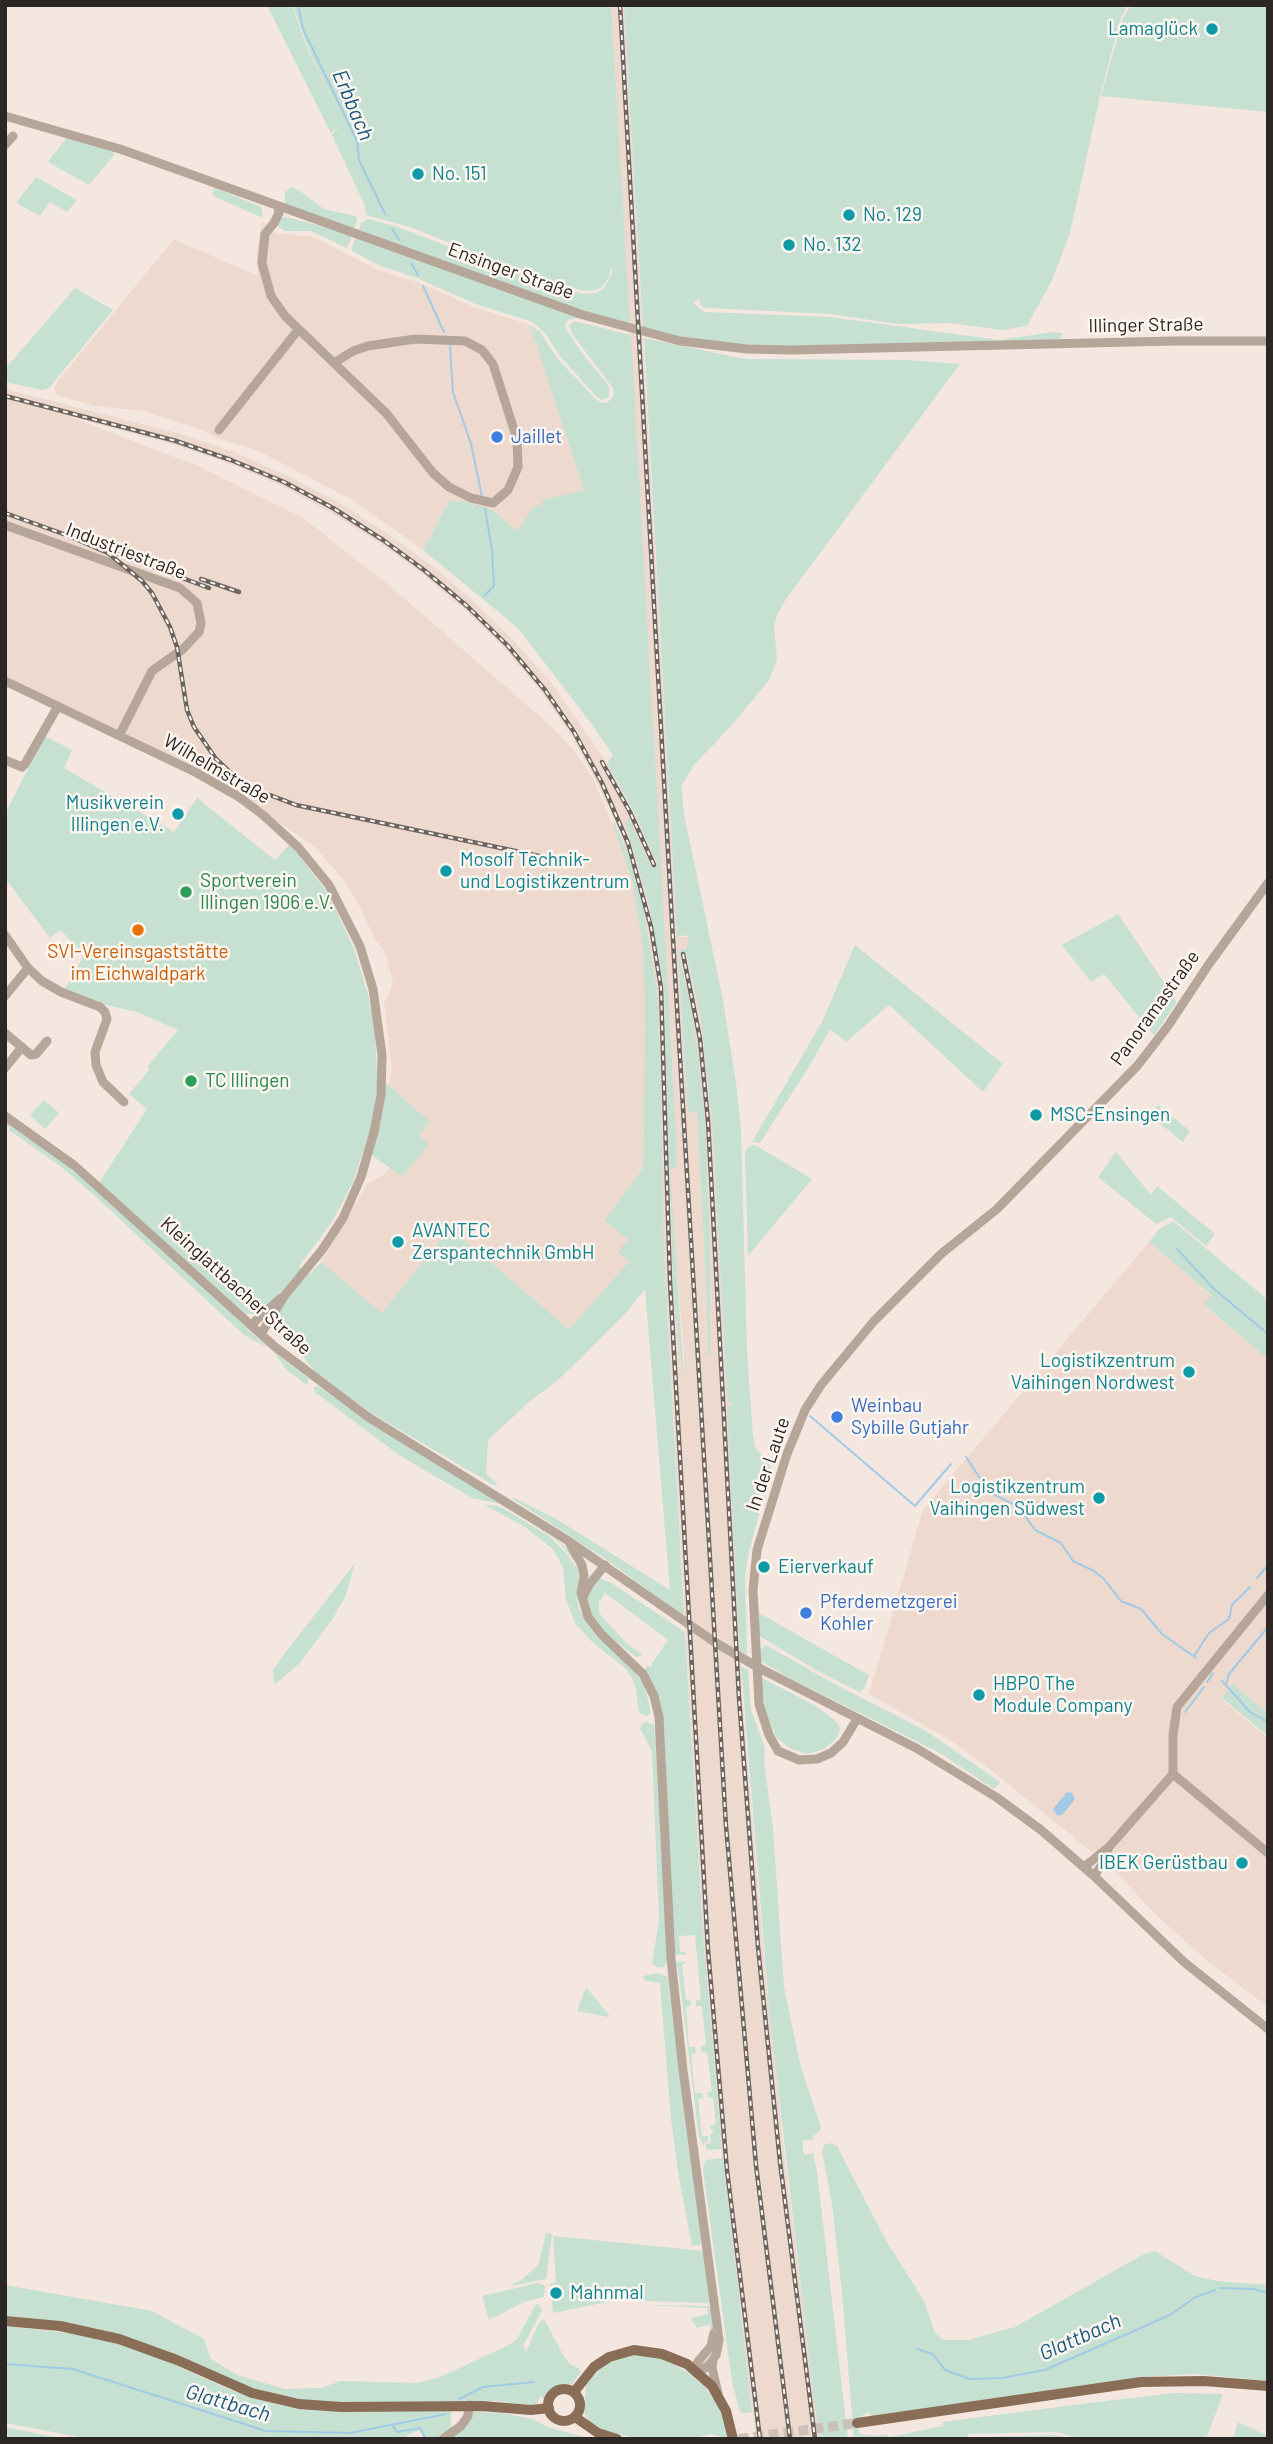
<!DOCTYPE html>
<html>
<head>
<meta charset="utf-8">
<style>
	body { margin:0 }
	#map { position:relative; width:1273px; height:2444px; overflow:hidden; background:#f4e7df; font-family:Barlow,sans-serif }
	canvas { display:block }
	.frame { position:absolute; inset:0; border:7px solid #2c2724; pointer-events:none }
</style>
</head>
<body>
<div id="map">
<canvas width="1273" height="2444"></canvas>
<div class="frame"></div>
</div>
<script>
const ctx = document.querySelector('canvas').getContext('2d');
ctx.lineJoin = 'round';
function fill(path, color) {
  ctx.fillStyle = color;
  ctx.fill(path, 'evenodd');
}
function shape(rows) {
  const path = new Path2D();
  for (const r of rows) {
    if (r.length === 3) {
      path.moveTo(r[0] + r[2], r[1]);
      path.arc(r[0], r[1], r[2], 0, 2 * Math.PI);
      continue;
    }
    path.moveTo(r[0], r[1]);
    for (let i = 2; i < r.length; i += 2) path.lineTo(r[i], r[i + 1]);
  }
  return path;
}
function strokePath(path, color, width, dash) {
  ctx.strokeStyle = color;
  ctx.lineWidth = width;
  ctx.lineCap = dash ? 'butt' : 'round';
  ctx.setLineDash(dash || []);
  ctx.stroke(path);
}
function drawText(font, color, halo, rows, align = 'center') {
  ctx.font = font + ' Barlow,sans-serif';
  ctx.lineWidth = 5;
  ctx.setLineDash([]);
  ctx.textBaseline = 'middle';
  ctx.strokeStyle = halo;
  ctx.fillStyle = color;
  for (const [text, x, y, turn = 0] of rows) {
    ctx.save();
    ctx.translate(x, y);
    ctx.rotate((+turn || 0) * Math.PI / 180);
    ctx.textAlign = isNaN(turn) ? turn : align;
    if (halo) ctx.strokeText(text, 0, 0);
    ctx.fillText(text, 0, 0);
    ctx.restore();
  }
}
const built = shape([
	[611,5,624,5,677,937,689,937,688,948,678,951,688,1111,697,1112,706,1281,708,1356,710,1356,708,1179,685,977,679,954,686,953,700,1014,712,1120,727,1391,731,1406,727,1407,740,1617,742,1695,763,1946,785,2162,820,2439,756,2439,723,2170,704,1950,664,1250,661,1063,657,988,647,927,637,884,619,830,598,785,571,735,542,693,505,649,464,609,421,573,381,544,330,512,282,486,230,464,175,445,65,415,198,466,303,518,396,591,552,727,576,753,593,779,614,828,632,880,643,948,645,1012,643,1168,604,1221,628,1239,630,1262,569,1329,450,1228,382,1314,321,1262,367,1184,384,1175,390,1168,396,1174,419,1136,430,1123,389,1085,392,1070,384,1000,387,999,393,982,384,950,375,940,360,907,342,878,315,847,266,813,200,771,5,678,5,389,177,433,234,452,286,475,338,502,388,534,435,568,472,600,513,640,550,681,607,763,650,845,657,863,650,866,629,819,625,823,644,882,660,957,667,1031,669,1169,676,1167],
	[669,1173,684,1355,683,1377,673,1292],
	[262,221,275,233,313,237,376,269,420,283,476,308,530,325,584,490,543,500,541,507,517,532,492,510,449,501,423,550,351,499,258,451,217,438,203,430,143,411,95,406,57,395,54,387,58,381,174,239,258,276,256,255],
	[1149,1242,1211,1296,1204,1306,1268,1359,1268,1714,1233,1684,1221,1699,1268,1738,1268,2007,1211,1964,1157,1916,1114,1870,986,1766,947,1738,869,1694,923,1510]
]);
const green = shape([
	[267,5,292,5,307,48,343,122,308,48,293,5,611,5,630,325,595,315,359,230,361,223,369,219,398,227,520,274,583,294,597,293,604,288,612,274,612,265,609,277,602,287,596,290,584,291,521,272,413,228,366,215,365,206,332,135,340,125,331,133],
	[624,5,1128,5,1121,17,1100,96,1070,233,1052,280,1027,326,1002,330,950,323,898,324,830,314,709,308,702,307,699,299,693,303,704,312,830,317,999,340,1053,332,1062,333,1062,336,1059,340,782,347,702,342,643,328],
	[1131,5,1268,5,1268,112,1101,96,1123,18],
	[68,136,114,150,114,155,89,185,48,162],
	[36,177,77,200,67,212,50,202,40,216,16,203],
	[291,187,300,191,324,209,355,216,358,218,354,229,285,204,285,193],
	[215,188,261,207,263,218,215,197,212,193],
	[286,217,340,231,352,236,347,248,311,231,284,231,277,225,279,219],
	[356,237,581,318,569,319,565,325,566,329,582,353,609,386,609,397,602,400,597,397,560,356,546,334,533,322,476,304,417,278,378,265,351,250],
	[75,288,113,310,49,388,43,390,5,382,5,369],
	[574,321,631,335,675,1115,677,1167,670,1170,684,1377,683,1377,673,1292,664,989,649,904,625,823,629,818,650,865,657,863,635,814,607,763,613,755,590,722,518,628,423,550,449,501,463,501,492,510,517,531,535,505,541,507,543,500,584,490,530,325,540,332,557,358,595,399,601,403,608,402,614,395,613,388,573,335,569,326],
	[644,338,745,359,907,360,960,364,786,599,777,615,774,626,777,660,769,680,731,726,693,766,681,787,685,819,722,995,736,1082,741,1130,747,1353,753,1435,755,1447,771,1467,760,1495,762,1505,749,1551,745,1575,747,1655,740,1651,727,1407,731,1406,731,1402,728,1402,727,1391,712,1120,700,1014,686,953,679,955,693,1016,705,1120,710,1244,710,1356,708,1356,706,1281,697,1112,688,1112,678,951,687,948,689,937,683,935,677,937],
	[45,736,72,750,64,768,174,832,197,798,275,860,290,844,327,892,354,949,367,991,375,1026,377,1075,430,1122,419,1136,429,1145,404,1174,399,1175,364,1149,352,1184,332,1222,299,1266,310,1274,321,1262,382,1313,450,1228,569,1329,629,1262,618,1252,628,1239,604,1221,643,1168,645,1012,643,948,632,880,614,828,614,821,629,857,643,906,657,988,661,1063,664,1250,684,1616,604,1558,511,1498,515,1498,558,1520,670,1590,645,1289,625,1314,583,1356,558,1380,529,1402,488,1440,486,1474,496,1483,497,1487,371,1413,316,1373,299,1351,272,1327,256,1314,247,1314,238,1309,99,1183,147,1109,129,1094,150,1069,147,1067,178,1030,137,1012,102,1004,64,990,85,954,60,930,50,938,5,878,5,821,7,817,5,814],
	[1118,914,1177,1002,1154,1035,1104,974,1091,982,1062,945],
	[855,945,1003,1064,983,1092,889,1005,846,1042,830,1029,810,1065,760,1143,752,1142,822,1022],
	[44,1100,59,1113,45,1129,30,1115],
	[1158,1105,1190,1131,1183,1142,1149,1115],
	[5,1121,68,1165,184,1268,268,1348,244,1335,93,1194,60,1166,9,1130,10,1127,5,1124],
	[755,1145,812,1179,748,1256,745,1152,749,1146],
	[1116,1152,1151,1195,1157,1186,1215,1234,1206,1246,1171,1217,1156,1224,1098,1177],
	[1173,1221,1268,1300,1268,1359,1204,1305,1211,1295,1149,1242,1158,1230],
	[273,1351,308,1378,308,1384,305,1384,286,1369],
	[318,1386,361,1416,550,1533,572,1553,575,1562,560,1543,544,1530,501,1504,472,1498,399,1455,315,1392,314,1387],
	[485,1505,497,1506,506,1510,549,1536,566,1553,574,1565,579,1567,577,1596,579,1609,587,1624,596,1636,635,1671,645,1687,651,1713,647,1716,639,1713,636,1689,632,1678,626,1669,591,1641,575,1623,566,1599,563,1567,553,1549,525,1527],
	[355,1563,346,1595,333,1618,300,1663,274,1685,273,1670,279,1661],
	[599,1578,611,1583,685,1632,704,1950,722,2149,707,2150,706,2147,706,2144,711,2143,710,2136,714,2130,711,2129,710,2126,716,2124,713,2097,708,2098,707,2092,712,2091,707,2052,701,2052,701,2046,706,2045,702,2006,696,2006,696,2000,701,1999,695,1935,679,1936,680,1952,685,1952,686,1955,674,1954,664,1729,645,1670,647,1665,651,1667,653,1664,649,1660,653,1662,668,1640,605,1593,599,1602,599,1613,626,1643,643,1655,636,1657,599,1629,594,1623,587,1599,588,1592],
	[757,1612,869,1675,864,1689,859,1692,818,1671,761,1637,758,1634],
	[766,1645,829,1681,926,1731,1000,1782,994,1789,940,1753,788,1677,759,1660,759,1650],
	[741,1666,748,1670,751,1710,765,1748,764,1762,773,1829,784,1987,801,2068,821,2127,820,2131,813,2136,813,2139,802,2141,804,2155,813,2153,817,2172,848,2439,820,2439,812,2382,770,2018],
	[760,1677,814,1705,833,1719,839,1725,840,1731,835,1740,824,1749,807,1754,789,1748,776,1737,765,1711],
	[1233,1684,1268,1714,1268,1736,1222,1698],
	[647,1722,654,1725,657,1760,667,1960,664,1967,659,1968,652,1964,659,1920,652,1751,640,1729,642,1724],
	[684,1961,686,1963,682,1964,686,2000,690,2000,691,2006,686,2007,689,2047,695,2047,696,2053,691,2054,695,2093,702,2093,703,2098,698,2099,702,2136,708,2136,708,2142,704,2142,704,2146,699,2137,678,1968,674,1968,677,1962],
	[658,1973,668,1977,669,1984,702,2242,700,2245,692,2246,678,2173,671,2119,660,1983,644,1980,643,1976],
	[586,1987,609,2015,609,2017,577,2011],
	[830,2143,837,2146,884,2237,924,2301,935,2333,944,2340,968,2340,1015,2327,1144,2254,1155,2251,1195,2276,1217,2281,1268,2285,1268,2381,1195,2374,1142,2377,872,2417,868,2412,860,2417,857,2425,860,2434,876,2436,887,2434,889,2437,943,2426,943,2422,1089,2403,1174,2393,1223,2394,1206,2439,1083,2439,1056,2432,968,2434,968,2439,854,2439,842,2292,832,2204,822,2152,824,2145],
	[723,2158,752,2412,745,2413,740,2412,732,2381,703,2169,706,2160],
	[546,2233,552,2234,546,2279,510,2286,523,2279,538,2265],
	[553,2236,704,2251,709,2301,707,2303,617,2300,553,2313,550,2284,556,2282],
	[538,2283,545,2286,544,2297,524,2302,489,2320,482,2296],
	[5,2285,152,2311,204,2339,211,2359,237,2375,285,2389,322,2388,340,2381,415,2383,438,2378,511,2344,517,2339,536,2304,539,2305,542,2310,523,2346,528,2353,527,2350,539,2323,544,2319,562,2353,570,2364,578,2368,581,2372,572,2384,554,2387,544,2400,540,2396,538,2403,530,2406,496,2401,329,2404,259,2392,157,2347,95,2328,5,2317],
	[645,2305,708,2306,711,2308,713,2328,710,2345,705,2353,698,2359,693,2359,707,2345,711,2324,697,2328,691,2318,708,2314,707,2308],
	[5,2326,84,2335,119,2344,146,2352,233,2391,279,2405,298,2408,451,2410,451,2429,436,2439,424,2439,419,2430,401,2439,90,2439,5,2423],
	[629,2354,662,2358,690,2374,705,2387,722,2411,728,2439,711,2434,690,2439,638,2439,597,2428,588,2421,584,2412,586,2385,605,2363],
	[472,2412,501,2413,533,2419,550,2428,593,2439,448,2439],
	[1238,2422,1268,2436,1268,2439,1233,2439],
	[5,2427,65,2439,5,2439],
	[1053,2435,1063,2436,1061,2439,985,2439,983,2437]
]);
const water = shape([
	[1067,1792,1072,1793,1075,1799,1063,1814,1058,1816,1053,1809]
]);
const stream = shape([
	[298,5,303,29,357,141,359,160,385,214],
	[392,229,399,240],
	[411,263,418,275],
	[423,286,444,332],
	[450,346,453,392,471,444,482,496],
	[484,596,494,586,492,551,485,508],
	[1177,1249,1214,1289,1268,1334],
	[810,1416,915,1506,951,1464],
	[966,1457,989,1492,1019,1507,1035,1530,1061,1543,1073,1561,1094,1571,1104,1579,1121,1601,1141,1609,1162,1634,1196,1658],
	[1257,1578,1268,1565],
	[1194,1656,1209,1633,1229,1619,1232,1605,1250,1587],
	[1222,1681,1250,1712,1268,1722],
	[1207,1682,1213,1673],
	[1226,1684,1229,1674,1268,1627],
	[1185,1712,1204,1687],
	[1220,2288,1253,2289,1268,2293],
	[917,2349,933,2354,945,2370,970,2379,1002,2378,1045,2370,1170,2315,1194,2298,1215,2290],
	[5,2364,73,2369,266,2431,350,2433,446,2414],
	[459,2399,483,2387,534,2382],
	[392,2425,397,2432,420,2428,426,2439]
]);
const majorTunnel = shape([
	[739,2439,857,2423]
]);
const minor = shape([
	[5,116,120,149,583,315,680,341,747,349,792,350,1174,341,1268,341],
	[5,145,13,136],
	[278,207,279,213,274,223,265,234,262,263,271,296,285,316,386,413,433,473,449,487,471,498,493,503,508,490,518,467,517,439,493,364,482,350,465,341,415,339,368,346,353,351,334,363],
	[219,430,298,330],
	[5,525,180,588,197,603,201,623,199,632,183,649,152,671,120,734],
	[5,681,197,773,239,797,263,815,298,847,329,885,360,946,373,989,382,1055,381,1095,374,1132,361,1177,343,1218,322,1250,285,1295,261,1334],
	[5,760,22,767,25,764,58,706],
	[5,935,28,968,42,981,61,992,100,1007,105,1012,107,1019,95,1052,96,1065,103,1082,124,1102],
	[5,996,28,968],
	[5,1033,31,1055,36,1054,47,1041],
	[5,1068,22,1047],
	[5,1116,75,1166,274,1346,368,1417,567,1540,716,1643,761,1669,916,1748,996,1797,1041,1830,1094,1876,1184,1962,1268,2029],
	[251,1325,281,1298],
	[570,1544,582,1565,584,1576,581,1593,588,1617,601,1634,643,1674,654,1696,659,1717,671,1959,683,2070,719,2340,716,2355,709,2365,699,2372],
	[583,1597,589,1585,605,1565],
	[857,1719,843,1742,831,1753,817,1759,799,1760,778,1751,769,1735,759,1704,753,1590,757,1550,787,1454,805,1410,821,1385,874,1321,941,1254,997,1209,1138,1065,1168,1026,1209,964,1268,883],
	[1173,1774,1268,1853],
	[1084,1867,1109,1847,1173,1774,1173,1735,1177,1707,1268,1595],
	[1094,1876,1103,1863,1109,1847],
	[713,2360,712,2368,718,2393],
	[693,2368,711,2346,714,2333],
	[443,2439,461,2426,468,2416,469,2405]
]);
const major = shape([
	[5,2321,60,2326,119,2339,177,2360,252,2393,299,2404,341,2407,482,2406,531,2410,549,2408],
	[564,2405,16],
	[574,2392,594,2367,609,2357,634,2350,662,2354,687,2364,712,2386,726,2411,733,2439],
	[575,2417,598,2433,617,2439],
	[857,2423,1141,2382,1204,2381,1268,2386]
]);
const rail = shape([
	[620,5,674,957,726,1826,756,2165,790,2439],
	[5,396,176,441,231,460,284,482,333,508,383,540,424,570,467,606,508,646,545,690,574,732,602,783,628,843,651,927,661,988,670,1282,708,1950,727,2170,760,2439],
	[5,513,69,536,108,553,142,581,152,593,170,627,177,647,187,710,194,727,216,759,234,776,254,789,296,805,582,865],
	[116,553,209,588],
	[201,579,239,592],
	[602,762,630,812,654,865],
	[683,954,700,1039,708,1121,739,1698,758,1947,780,2162,815,2439]
]);
const markers = [
	[1212,29,7,"#0f9aa8"],
	[418,174,7,"#0f9aa8"],
	[849,215,7,"#0f9aa8"],
	[789,245,7,"#0f9aa8"],
	[497,437,7,"#3f7fe0"],
	[178,814,7,"#0f9aa8"],
	[446,871,7,"#0f9aa8"],
	[186,892,7,"#2e9e5b"],
	[138,930,7,"#e8710a"],
	[191,1081,7,"#2e9e5b"],
	[1036,1115,7,"#0f9aa8"],
	[398,1242,7,"#0f9aa8"],
	[1189,1372,7,"#0f9aa8"],
	[837,1417,7,"#3f7fe0"],
	[1099,1498,7,"#0f9aa8"],
	[764,1567,7,"#0f9aa8"],
	[806,1613,7,"#3f7fe0"],
	[979,1695,7,"#0f9aa8"],
	[1242,1863,7,"#0f9aa8"],
	[556,2293,7,"#0f9aa8"]
];
const cultureNames = [
	["Lamaglück",1198,29,"right"],
	["No. 151",432,174],
	["No. 129",863,215],
	["No. 132",803,245],
	["Musikverein",164,803,"right"],
	["Illingen e.V.",164,825,"right"],
	["Mosolf Technik-",460,860],
	["und Logistikzentrum",460,882],
	["MSC-Ensingen",1050,1115],
	["AVANTEC",412,1231],
	["Zerspantechnik GmbH",412,1253],
	["Logistikzentrum",1175,1361,"right"],
	["Vaihingen Nordwest",1175,1383,"right"],
	["Logistikzentrum",1085,1487,"right"],
	["Vaihingen Südwest",1085,1509,"right"],
	["Eierverkauf",778,1567],
	["HBPO The",993,1684],
	["Module Company",993,1706],
	["IBEK Gerüstbau",1228,1863,"right"],
	["Mahnmal",570,2293]
];
const streetNames = [
	["Ensinger Straße",511,271,20],
	["Illinger Straße",1146,325,-1],
	["Industriestraße",126,551,21],
	["Wilhelmstraße",217,769,30],
	["Panoramastraße",1155,1008,-54],
	["Kleinglattbacher Straße",236,1286,42],
	["In der Laute",768,1464,-71]
];
const shopNames = [
	["Jaillet",511,437],
	["Weinbau",851,1406],
	["Sybille Gutjahr",851,1428],
	["Pferdemetzgerei",820,1602],
	["Kohler",820,1624]
];
const leisureNames = [
	["Sportverein",200,881],
	["Illingen 1906 e.V.",200,903],
	["TC Illingen",205,1081]
];
const foodNames = [
	["SVI-Vereinsgaststätte",138,952],
	["im Eichwaldpark",138,974]
];
const waterNames = [
	["Erbbach",353,105,67],
	["Glattbach",1080,2337,-24],
	["Glattbach",228,2403,16]
];
fill(built, '#edd9ce');
fill(green, '#c6e0d1');
fill(water, '#a1cae6');
strokePath(stream, '#a1cae6', 2);
strokePath(majorTunnel, '#ccc1ba', 10, [10, 5]);
strokePath(minor, '#b6a699', 9);
strokePath(major, '#8a6d56', 10);
strokePath(rail, '#6b645f', 4.5);
strokePath(rail, '#fdf5f0', 2, [5]);
for (const [x, y, r, color] of markers) {
  const dot = new Path2D();
  dot.arc(x, y, r, 0, 2 * Math.PI);
  ctx.fillStyle = color;
  ctx.fill(dot);
  strokePath(dot, '#fdf5f0', 2.5);
}
drawText('19px', '#0d838f', '#fdf5f0', cultureNames, 'left');
drawText('19px', '#2c2724', '#fdf5f0', streetNames);
drawText('19px', '#366cbe', '#fdf5f0', shopNames, 'left');
drawText('19px', '#27864d', '#fdf5f0', leisureNames, 'left');
drawText('19px', '#c56008', '#fdf5f0', foodNames);
drawText('italic 21px', '#175a7f', '#fdf5f0', waterNames);
</script>
</body>
</html>
